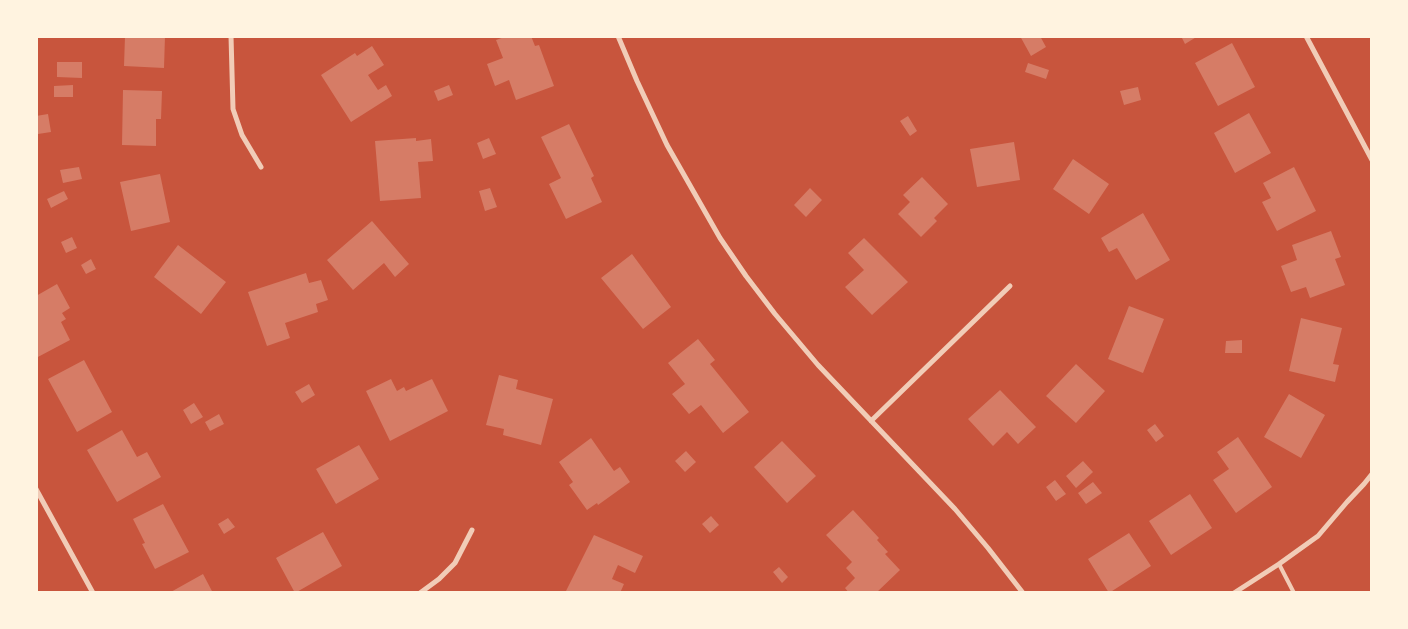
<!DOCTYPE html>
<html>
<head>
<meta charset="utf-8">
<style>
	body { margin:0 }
	#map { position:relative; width:1408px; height:629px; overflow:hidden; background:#c8553d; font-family:Rubik,sans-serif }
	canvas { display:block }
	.frame { position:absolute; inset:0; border:38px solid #fff3e0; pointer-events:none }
</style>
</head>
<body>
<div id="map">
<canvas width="1408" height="629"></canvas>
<div class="frame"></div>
</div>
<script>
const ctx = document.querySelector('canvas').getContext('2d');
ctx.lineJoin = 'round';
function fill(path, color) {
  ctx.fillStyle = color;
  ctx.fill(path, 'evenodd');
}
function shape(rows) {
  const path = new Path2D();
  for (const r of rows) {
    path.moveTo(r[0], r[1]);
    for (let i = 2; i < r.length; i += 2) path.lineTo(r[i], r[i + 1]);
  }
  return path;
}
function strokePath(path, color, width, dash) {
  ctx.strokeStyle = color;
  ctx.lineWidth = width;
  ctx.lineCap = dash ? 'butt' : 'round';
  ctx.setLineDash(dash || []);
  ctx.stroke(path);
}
const building = shape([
	[125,36,165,36,164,68,124,66],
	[507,36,531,36,535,46,539,45,554,86,516,100,509,80,495,86,487,64,503,58,496,40],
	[1020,36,1040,36,1046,47,1031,56],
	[1181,36,1198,36,1185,44],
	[1232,43,1255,87,1218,106,1195,63],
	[372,46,384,65,368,75,378,90,386,85,392,96,351,122,321,75,355,53,357,56],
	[57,62,82,62,82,78,57,77],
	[1028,63,1049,70,1046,79,1025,72],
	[73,85,73,97,54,97,54,86],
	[449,85,453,95,438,101,434,91],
	[1138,87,1141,100,1124,105,1120,91],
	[123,90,162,91,161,119,156,119,156,146,122,145],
	[1249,113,1271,153,1235,173,1214,133],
	[48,114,51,132,38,134,36,116],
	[908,116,917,131,910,136,900,121],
	[569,124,594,176,591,178,602,202,566,219,549,184,561,178,541,137],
	[416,138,416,141,431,139,433,161,418,162,421,198,380,201,375,141],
	[489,138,496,154,483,159,477,143],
	[1014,142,1020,180,977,187,970,149],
	[1073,159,1109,184,1089,214,1053,189],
	[79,167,82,179,63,183,60,170],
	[1294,167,1316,211,1277,231,1262,202,1271,198,1263,183],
	[160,174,170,222,131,231,120,182],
	[922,177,948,204,934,218,937,221,921,237,898,214,910,202,903,195],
	[490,188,497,207,485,211,479,191],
	[810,188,822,200,806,217,794,205],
	[64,191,68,199,51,208,47,199],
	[1143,213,1170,260,1136,280,1117,248,1109,252,1101,238],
	[372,221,409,264,395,277,384,263,353,290,327,260],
	[1331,231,1341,257,1335,259,1345,285,1310,298,1306,287,1291,292,1281,266,1297,260,1292,245],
	[72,237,77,248,66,253,61,242],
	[864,238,908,282,872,315,845,287,864,270,848,253],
	[178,245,226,282,201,314,154,277],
	[632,254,671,307,643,329,601,278],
	[91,259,96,269,86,274,81,265],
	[306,273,309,283,321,280,328,300,316,304,318,312,285,323,290,338,267,346,248,292],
	[57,284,70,308,62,313,66,319,61,322,70,340,36,358,36,296],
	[1129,306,1164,319,1143,373,1108,359],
	[1301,318,1342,328,1333,364,1339,365,1335,382,1289,371],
	[698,339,715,360,710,364,749,412,723,433,701,405,689,414,672,394,685,384,668,363],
	[1242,340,1242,353,1225,353,1226,341],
	[84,360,112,412,77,432,48,379],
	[1076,364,1105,391,1076,423,1046,396],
	[499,375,518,380,516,389,553,399,541,445,503,435,504,429,486,425],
	[391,379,397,391,404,387,406,391,432,379,448,411,390,441,366,391],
	[309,384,315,395,302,403,295,392],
	[1000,390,1036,427,1018,444,1007,432,993,446,968,419],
	[1289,394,1325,415,1301,458,1264,437],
	[194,403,203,417,191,424,183,410],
	[219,414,224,424,210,431,205,422],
	[1155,424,1164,436,1156,442,1147,430],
	[122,430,137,457,147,452,161,477,117,502,87,450],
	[1238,437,1272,487,1236,513,1213,480,1229,469,1217,452],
	[591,438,614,471,620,467,630,482,598,505,597,503,587,510,569,485,573,482,559,462],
	[782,441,816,476,787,503,754,467],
	[359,445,379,479,336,504,316,469],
	[686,451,696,462,685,472,675,461],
	[1083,461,1093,472,1076,488,1066,476],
	[1055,480,1066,494,1056,501,1046,487],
	[1093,482,1102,493,1086,504,1078,493],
	[1190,494,1212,528,1171,555,1149,521],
	[163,504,189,552,155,569,142,544,145,543,133,519],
	[853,510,879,538,877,540,888,552,885,554,900,570,876,593,849,593,845,588,855,578,846,568,852,562,826,535],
	[711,516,719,525,710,533,702,524],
	[228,518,235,527,224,534,218,524],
	[323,532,342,566,295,593,276,558],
	[1129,533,1151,566,1109,593,1088,559],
	[594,535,643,556,635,573,618,565,612,579,624,584,620,593,565,593],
	[779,567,788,577,782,583,773,572],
	[203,574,213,593,169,593]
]);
const service = shape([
	[1279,564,1294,593]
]);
const minor = shape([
	[231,36,233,109,242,135,261,167],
	[618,36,637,81,667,145,720,238,746,276,775,314,818,365,955,509,988,548,1023,593],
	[1306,36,1372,160],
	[871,421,1010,286],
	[36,489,93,593],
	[420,593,439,579,455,563,472,530],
	[1234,593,1279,564,1318,536,1347,502,1364,484,1372,474]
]);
fill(building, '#d67c66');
strokePath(service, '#f1ccb7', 4);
strokePath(minor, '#f1ccb7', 5);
</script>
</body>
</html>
